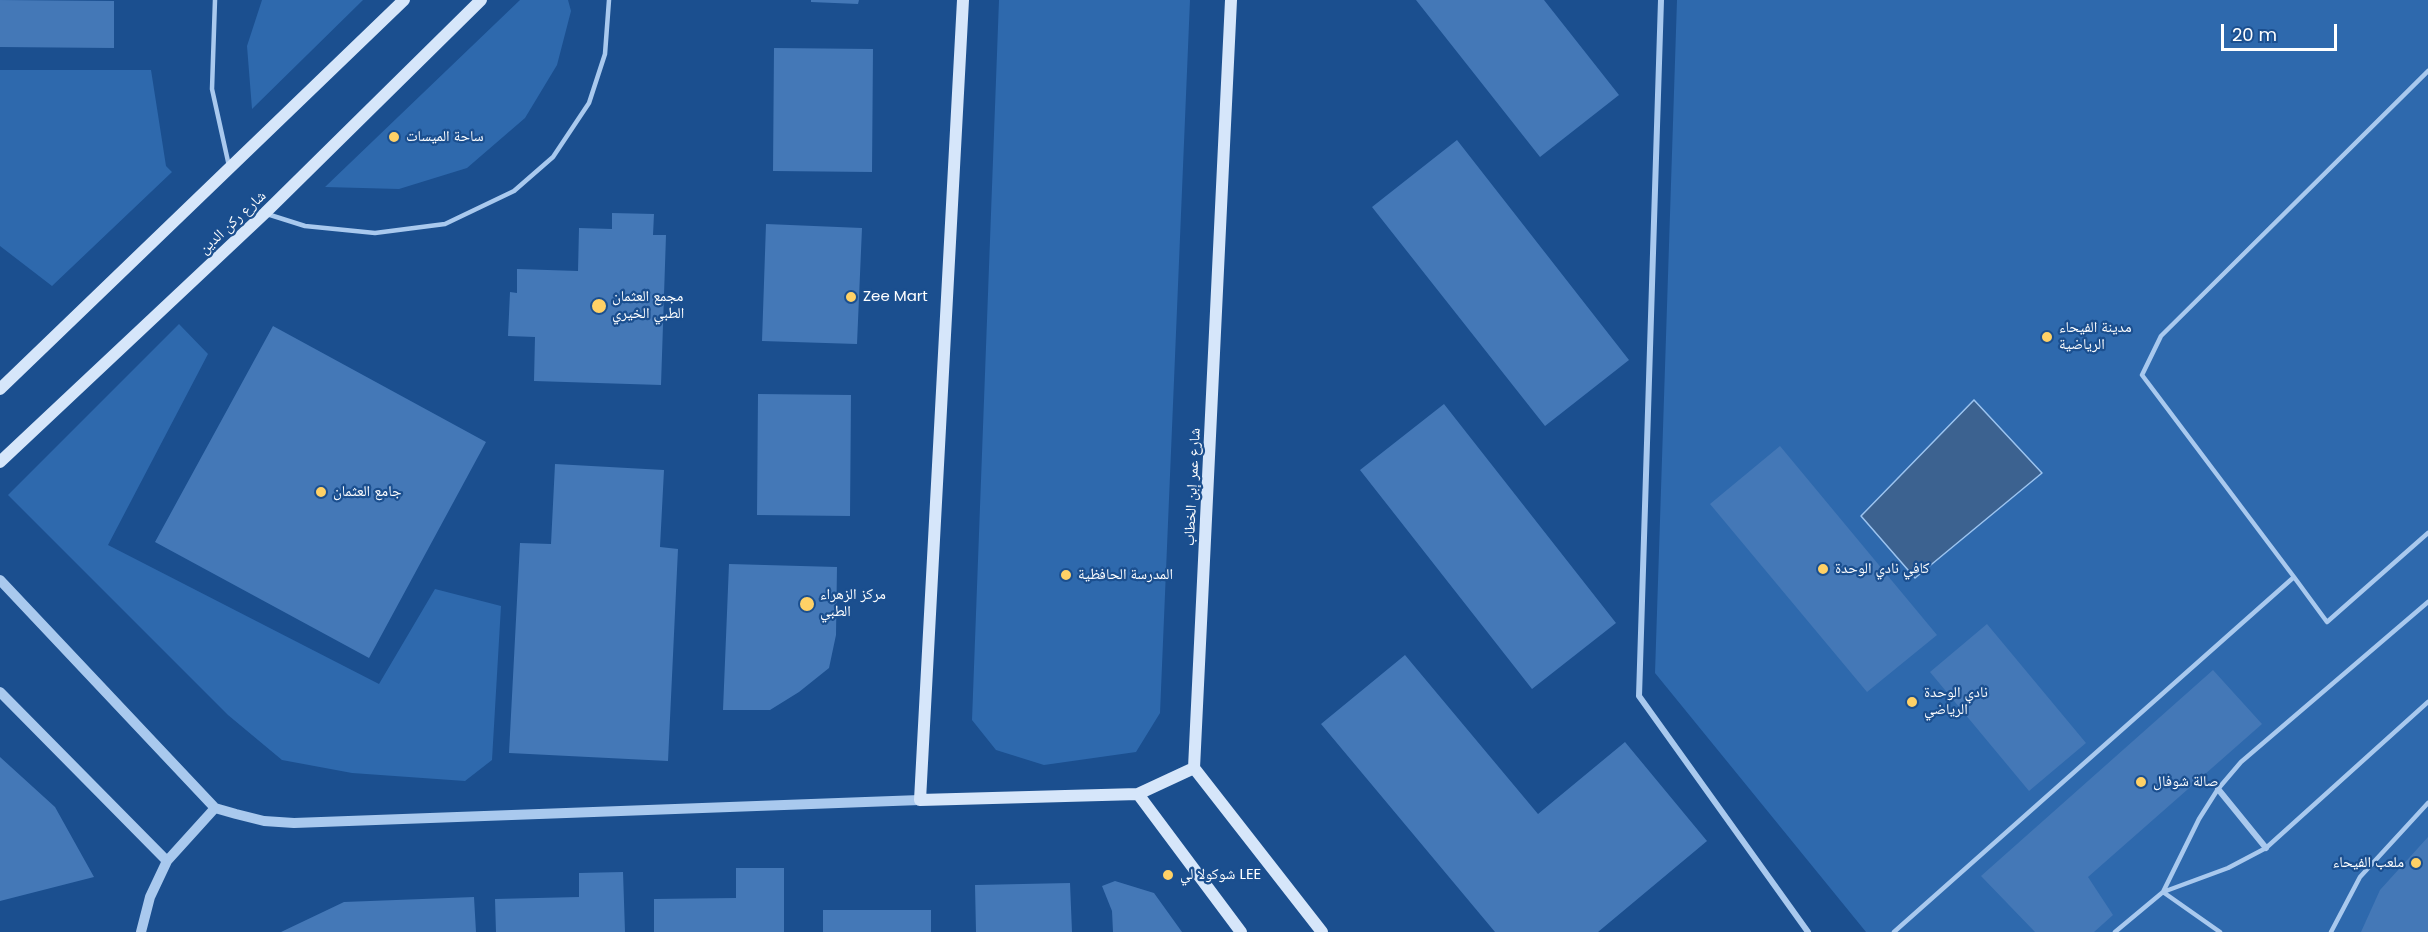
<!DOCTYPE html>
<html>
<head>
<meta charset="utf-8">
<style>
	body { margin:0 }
	#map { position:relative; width:2428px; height:932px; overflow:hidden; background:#1b4f8f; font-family:Poppins,sans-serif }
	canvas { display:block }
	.scale { position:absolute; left:2221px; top:24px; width:116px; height:27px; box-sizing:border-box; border:3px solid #fff; border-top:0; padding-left:8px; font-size:18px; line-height:21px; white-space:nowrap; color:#fff; -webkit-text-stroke:4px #1b4f8f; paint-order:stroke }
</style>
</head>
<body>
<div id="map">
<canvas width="2428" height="932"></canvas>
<div class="scale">20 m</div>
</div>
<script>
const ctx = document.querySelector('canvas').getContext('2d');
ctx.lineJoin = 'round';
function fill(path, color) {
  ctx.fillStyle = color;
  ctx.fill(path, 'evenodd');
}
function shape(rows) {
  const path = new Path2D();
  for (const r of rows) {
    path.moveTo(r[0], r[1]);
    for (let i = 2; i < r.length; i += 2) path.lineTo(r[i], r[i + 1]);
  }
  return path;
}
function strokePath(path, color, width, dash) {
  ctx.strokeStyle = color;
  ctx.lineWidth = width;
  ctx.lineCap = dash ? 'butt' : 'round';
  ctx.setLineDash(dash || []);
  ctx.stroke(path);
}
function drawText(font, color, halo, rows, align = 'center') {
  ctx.font = font + ' Poppins,"Noto Naskh Arabic",sans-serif';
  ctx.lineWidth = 4.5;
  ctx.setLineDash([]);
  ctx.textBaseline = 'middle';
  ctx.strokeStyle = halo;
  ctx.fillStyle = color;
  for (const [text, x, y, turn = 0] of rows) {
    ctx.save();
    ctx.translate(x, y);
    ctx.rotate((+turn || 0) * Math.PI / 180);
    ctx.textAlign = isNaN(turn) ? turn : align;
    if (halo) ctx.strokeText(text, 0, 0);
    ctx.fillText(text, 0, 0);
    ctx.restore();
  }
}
const green = shape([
	[262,0,363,0,252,109,247,46],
	[520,0,568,0,571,11,557,65,525,118,467,168,399,189,325,187],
	[999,0,1190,0,1160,713,1136,752,1044,765,996,750,972,720],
	[1677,0,2428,0,2428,932,1866,932,1655,673],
	[0,70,151,70,166,166,172,172,52,286,0,246],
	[179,324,208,354,108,545,379,684,435,589,501,606,492,760,465,781,352,773,282,760,228,715,8,495]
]);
const water = shape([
	[1974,400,2042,473,1915,578,1861,516,1974,400]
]);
const building = shape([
	[0,0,114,1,114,48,0,47],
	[811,0,859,0,858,4,811,2],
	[1416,0,1544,0,1619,95,1540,157],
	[774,48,873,49,872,172,773,171],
	[1457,140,1629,360,1545,426,1372,207],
	[612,213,654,214,653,235,666,235,661,385,534,381,535,337,508,336,510,292,517,293,517,269,578,271,579,228,612,229],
	[766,224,862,228,857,344,762,341],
	[273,326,486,442,369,658,155,542],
	[758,394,851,395,850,516,757,515],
	[1444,404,1616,623,1532,689,1360,470],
	[1780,446,1937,635,1867,692,1710,504],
	[555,464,664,470,660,547,678,549,668,761,509,753,520,543,551,544],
	[729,564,837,567,836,635,829,668,799,692,770,710,723,710],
	[1987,624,2086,743,2029,791,1930,672],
	[1405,655,1538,814,1625,742,1707,841,1598,932,1495,932,1321,724],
	[2213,670,2262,724,2088,877,2113,915,2094,932,2035,932,1981,876],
	[0,757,55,807,94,877,0,901],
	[2428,837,2428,932,2361,932,2380,890],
	[736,868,784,868,784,932,654,932,654,899,736,898],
	[623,872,625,932,496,932,495,899,579,897,579,873],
	[1115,881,1154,893,1182,932,1113,932,1112,911,1102,886],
	[1070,883,1072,932,976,932,975,885],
	[474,897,476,932,281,932,344,902],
	[823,910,931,910,931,932,823,932]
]);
const service = shape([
	[215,0,212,89,229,166],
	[267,214,305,226,375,233,445,224,514,191,553,157,589,103,605,54,609,0],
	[2294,577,2142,375,2161,336,2428,71],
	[2163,892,2199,819,2218,789,2241,762,2428,602],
	[2163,892,2220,932],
	[1894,932,2294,577,2327,622,2428,533],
	[2115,932,2163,892,2228,868,2266,848,2428,702],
	[2331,932,2360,877,2428,803]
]);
const minor = shape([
	[1661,0,1639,696,1808,932],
	[2218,789,2266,848]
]);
const tertiary = shape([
	[0,580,215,808,236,814,264,821,294,823,920,800],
	[0,692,167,861],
	[141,932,150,897,167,861,215,808]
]);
const secondary = shape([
	[963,0,920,800,1138,794,1194,768],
	[1231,0,1194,768,1322,932],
	[0,389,404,0],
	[0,462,265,213,481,0],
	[1138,794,1241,932]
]);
const markers = [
	[394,137,6,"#ffd166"],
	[851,297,6,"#ffd166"],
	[599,306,8,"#ffd166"],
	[2047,337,6,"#ffd166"],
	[321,492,6,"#ffd166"],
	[1823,569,6,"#ffd166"],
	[1066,575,6,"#ffd166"],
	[807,604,8,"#ffd166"],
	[1912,702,6,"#ffd166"],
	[2141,782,6,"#ffd166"],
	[2416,863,6,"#ffd166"],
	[1168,875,6,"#ffd166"]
];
const poiNames = [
	["ساحة الميسات",406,137],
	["مجمع العثمان",612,297],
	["الطبي الخيري",612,314],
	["Zee Mart",863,297],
	["مدينة الفيحاء",2059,328],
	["الرياضية",2059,345],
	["جامع العثمان",333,492],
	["كافي نادي الوحدة",1835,569],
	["المدرسة الحافظية",1078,575],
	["مركز الزهراء",820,595],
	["الطبي",820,612],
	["نادي الوحدة",1924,693],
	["الرياضي",1924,710],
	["صالة شوفال",2153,782],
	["ملعب الفيحاء",2404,863,"right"],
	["شوكولا لي LEE",1180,875]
];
const streetNames = [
	["شارع ركن الدين",233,223,-43],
	["شارع عمر إبن الخطاب",1193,487,-87]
];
fill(green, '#2e69ad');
fill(water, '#3c6290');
strokePath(water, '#9cc4f0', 1.5);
fill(building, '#4478b7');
strokePath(service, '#a9c9ee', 4.5);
strokePath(minor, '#a9c9ee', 6);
strokePath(tertiary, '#a9c9ee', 10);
strokePath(secondary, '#d6e6fa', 12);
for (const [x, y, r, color] of markers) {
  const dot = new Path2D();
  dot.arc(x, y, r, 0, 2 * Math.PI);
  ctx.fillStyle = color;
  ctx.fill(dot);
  strokePath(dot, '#1b4f8f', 2);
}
drawText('15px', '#fff', '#1b4f8f', poiNames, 'left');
drawText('15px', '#fff', '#1b4f8f', streetNames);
</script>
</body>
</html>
